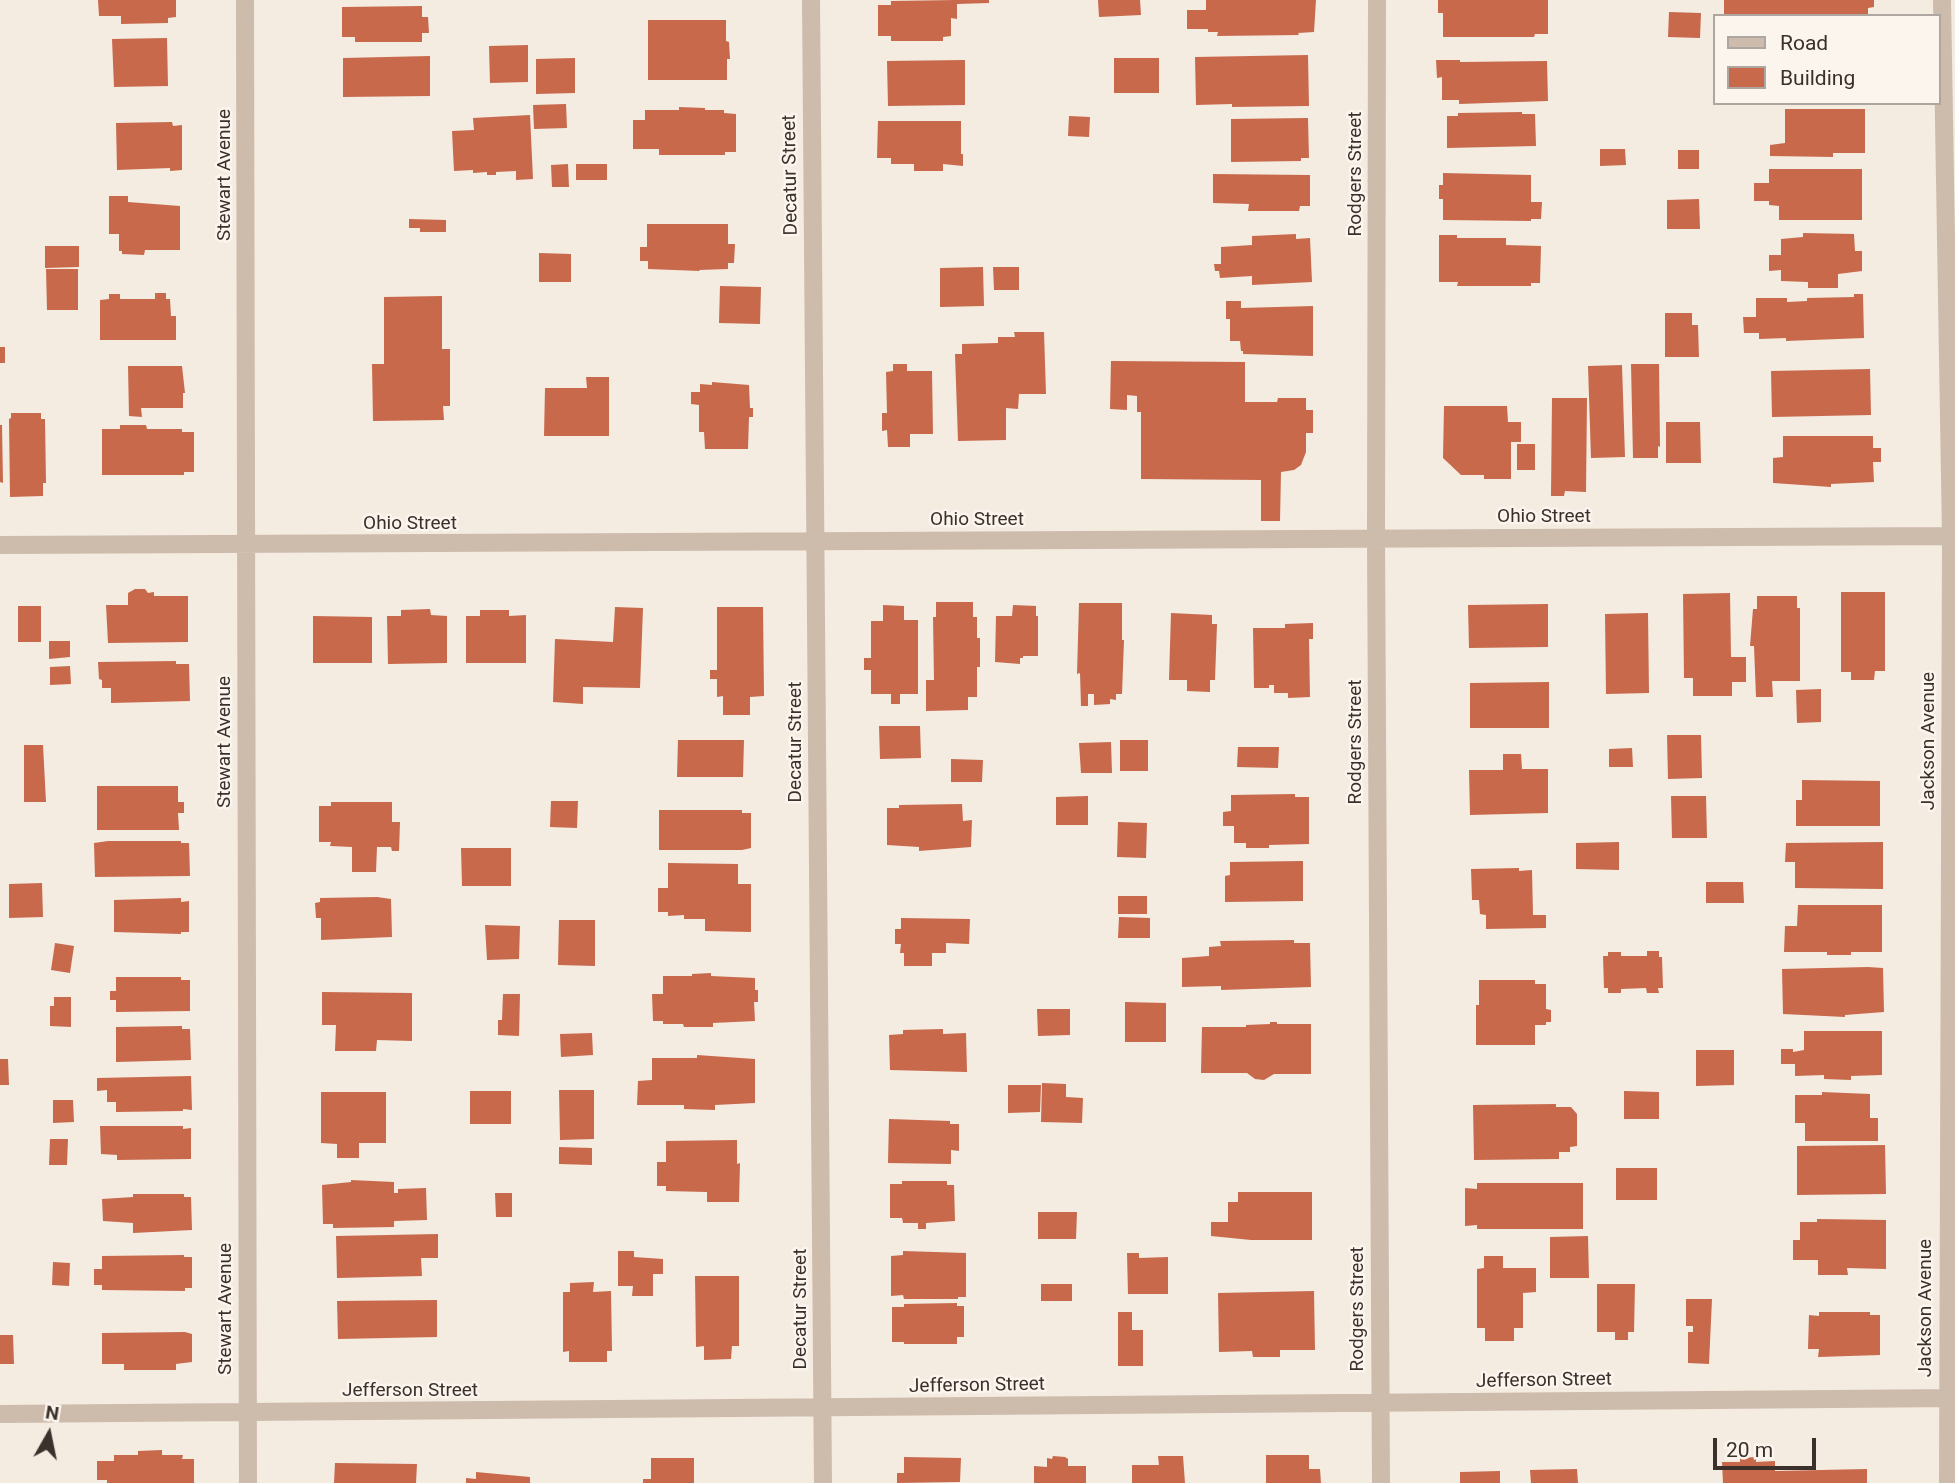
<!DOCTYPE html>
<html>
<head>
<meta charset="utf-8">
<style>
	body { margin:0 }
	#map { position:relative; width:1955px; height:1483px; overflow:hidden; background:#f4ebe1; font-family:Roboto,sans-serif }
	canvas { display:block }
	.legend { position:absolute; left:1713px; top:14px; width:228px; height:91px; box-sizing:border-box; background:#fbf5ee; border:2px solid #aea6a0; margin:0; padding:9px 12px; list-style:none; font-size:21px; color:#3b302b }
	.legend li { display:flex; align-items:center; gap:14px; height:35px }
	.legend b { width:35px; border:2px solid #aea6a0 }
	.north { position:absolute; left:14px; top:1399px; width:70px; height:70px; -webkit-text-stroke:5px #fbf5ee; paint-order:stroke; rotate:9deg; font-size:19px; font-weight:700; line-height:28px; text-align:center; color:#3b302b }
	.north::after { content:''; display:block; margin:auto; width:24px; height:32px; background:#3b302b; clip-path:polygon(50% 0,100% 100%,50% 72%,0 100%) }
	.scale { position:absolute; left:1713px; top:1438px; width:103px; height:32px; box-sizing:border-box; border:4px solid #3b302b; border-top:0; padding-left:9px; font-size:21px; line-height:24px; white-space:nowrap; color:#3b302b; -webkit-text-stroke:5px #fbf5ee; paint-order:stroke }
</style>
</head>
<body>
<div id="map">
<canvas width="1955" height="1483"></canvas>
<ul class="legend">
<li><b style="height:9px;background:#cdbbac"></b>Road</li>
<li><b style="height:19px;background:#c8694b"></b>Building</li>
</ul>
<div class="north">N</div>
<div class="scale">20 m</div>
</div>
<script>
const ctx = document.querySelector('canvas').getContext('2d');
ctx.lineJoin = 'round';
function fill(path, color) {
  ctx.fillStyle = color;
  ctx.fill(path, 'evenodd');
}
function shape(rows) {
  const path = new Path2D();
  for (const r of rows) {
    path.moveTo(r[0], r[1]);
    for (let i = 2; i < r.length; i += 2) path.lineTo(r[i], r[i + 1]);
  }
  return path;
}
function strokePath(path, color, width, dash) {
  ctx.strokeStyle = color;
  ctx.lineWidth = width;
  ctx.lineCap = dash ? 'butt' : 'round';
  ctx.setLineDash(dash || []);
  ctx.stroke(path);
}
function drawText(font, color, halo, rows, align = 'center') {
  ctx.font = font + ' Roboto,sans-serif';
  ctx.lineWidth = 5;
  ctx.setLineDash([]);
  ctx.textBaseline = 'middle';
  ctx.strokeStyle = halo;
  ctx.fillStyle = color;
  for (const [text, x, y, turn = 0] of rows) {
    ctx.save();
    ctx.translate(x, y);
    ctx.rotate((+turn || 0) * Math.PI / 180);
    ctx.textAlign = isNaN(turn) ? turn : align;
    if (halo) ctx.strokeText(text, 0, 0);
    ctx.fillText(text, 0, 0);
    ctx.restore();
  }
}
const building = shape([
	[98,0,176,0,176,17,168,18,168,23,121,24,121,16,99,16],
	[956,0,989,0,989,3,957,4,957,19,951,18,951,36,943,37,943,41,891,41,891,36,878,36,878,5,891,5,891,1],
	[1098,0,1140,0,1141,15,1099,17],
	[1206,0,1316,0,1314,32,1298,33,1299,35,1217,36,1218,32,1208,32,1208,29,1187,29,1187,10,1206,10],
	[1438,0,1548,0,1548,34,1535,34,1534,37,1443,37,1443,13,1438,13],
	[1724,0,1874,0,1874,7,1868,8,1868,16,1724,16],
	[422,6,422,17,428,17,429,33,422,33,422,42,355,42,355,37,342,37,342,7],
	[1669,12,1701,13,1700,38,1668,37],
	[648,20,726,20,726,41,729,42,730,59,727,59,727,80,648,80],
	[167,38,168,86,114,87,112,39],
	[528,45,528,82,490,83,489,46],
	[1308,55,1309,106,1232,107,1232,104,1196,105,1195,57],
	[430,56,430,96,343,97,343,58],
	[575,58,575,93,536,94,536,59],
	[1114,58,1159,58,1159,93,1114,93],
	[965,60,965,105,888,106,887,61],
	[1436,60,1460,60,1460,62,1547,61,1548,101,1459,104,1459,100,1442,100,1442,77,1437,78],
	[566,104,567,128,534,129,533,105],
	[679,107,705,108,705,110,724,110,724,113,736,114,736,152,725,152,725,155,659,155,659,149,633,149,633,120,645,120,645,110,679,110],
	[1785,109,1865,109,1865,153,1833,153,1833,157,1770,156,1770,145,1785,143],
	[1522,112,1522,114,1535,114,1536,146,1447,148,1447,116,1458,116,1458,113],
	[530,115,533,179,516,180,516,171,496,172,496,175,487,175,487,172,473,173,473,170,454,171,452,131,474,130,473,118],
	[1069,116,1090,117,1089,137,1068,136],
	[1308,118,1309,158,1301,158,1301,161,1231,162,1231,119],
	[878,121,961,121,961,154,963,154,963,166,943,164,943,171,914,171,914,164,891,164,891,158,877,158],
	[172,122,173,126,182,125,182,170,170,171,170,168,117,170,116,123],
	[1600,149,1625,149,1626,165,1600,166],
	[1678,150,1699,150,1699,169,1678,169],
	[568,164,569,187,552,187,551,165],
	[576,164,607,164,607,180,576,180],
	[1769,169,1862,169,1862,220,1779,220,1779,206,1769,205,1769,201,1754,201,1754,183,1769,183],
	[1443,173,1531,175,1531,202,1542,202,1541,219,1531,219,1531,221,1443,220,1443,199,1439,199,1439,185,1443,185],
	[1213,174,1310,175,1310,206,1300,206,1299,211,1248,211,1249,204,1213,203],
	[109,196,128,196,128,202,180,206,180,250,145,250,144,255,122,254,122,251,119,251,119,234,109,234],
	[1699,199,1700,229,1667,229,1667,200],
	[409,219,446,220,446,232,420,232,420,228,409,228],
	[647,224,728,224,728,244,735,244,734,263,728,263,728,269,699,270,700,271,648,269,648,261,640,261,640,247,647,247],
	[1803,233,1854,234,1855,251,1862,251,1862,271,1838,274,1838,288,1808,288,1808,282,1781,281,1781,270,1769,271,1769,255,1781,255,1781,239,1803,237],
	[1296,234,1296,239,1310,238,1312,282,1252,285,1252,276,1220,278,1219,271,1215,271,1214,264,1221,264,1221,247,1252,245,1252,236],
	[1439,235,1457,235,1457,238,1506,238,1506,245,1541,246,1540,283,1531,283,1531,286,1457,286,1458,282,1439,282],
	[45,246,79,246,79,267,45,268],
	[539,253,571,254,571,282,539,282],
	[983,267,984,306,940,307,940,268],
	[993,267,1019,267,1019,290,994,290],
	[46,269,78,269,78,310,47,310],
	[720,286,761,287,760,324,719,323],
	[155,293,166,293,166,299,170,299,171,316,176,316,176,340,100,340,100,300,109,299,109,294,120,294,120,299,155,299],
	[1854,294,1863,294,1864,338,1786,341,1786,338,1759,339,1759,333,1744,333,1743,317,1756,317,1756,298,1787,298,1787,302,1807,301,1807,298,1854,297],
	[442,296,442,349,450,349,450,406,443,406,444,420,373,421,372,364,384,364,384,297],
	[1226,301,1241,301,1241,308,1313,306,1313,356,1243,354,1243,351,1241,351,1240,341,1230,341,1230,319,1226,319],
	[1665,313,1692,313,1692,325,1698,325,1699,357,1665,357],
	[1014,332,1044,332,1046,394,1019,394,1018,409,1006,408,1006,440,958,441,955,354,962,354,962,344,998,343,998,337,1015,337],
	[0,347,5,347,5,363,0,363],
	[1111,361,1245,362,1245,402,1277,402,1278,398,1306,398,1306,410,1313,410,1313,433,1306,433,1306,452,1301,465,1294,470,1281,472,1280,521,1261,521,1261,480,1141,479,1141,412,1137,412,1137,396,1127,395,1127,410,1110,409],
	[893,364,907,364,907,371,932,371,933,434,910,434,910,447,888,447,887,430,882,431,882,413,887,413,886,372,893,371],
	[1631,364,1659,364,1660,447,1658,446,1658,458,1633,458],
	[1622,365,1625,457,1591,458,1588,366],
	[128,366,182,366,185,393,183,393,183,408,141,408,142,417,129,416],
	[1870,369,1871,415,1772,417,1771,371],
	[586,377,609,377,609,436,544,436,545,388,587,388],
	[712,382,749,385,750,408,753,408,753,417,749,417,748,449,705,449,704,432,699,432,699,405,691,404,691,392,700,392,700,384,712,385],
	[1552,398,1587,398,1586,492,1565,491,1564,496,1551,496],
	[1444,406,1507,406,1508,422,1521,422,1521,442,1511,442,1511,479,1484,479,1484,475,1461,475,1443,458],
	[11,413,41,413,41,419,45,419,46,483,43,483,43,496,10,497,9,419,11,418],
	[1666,422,1700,422,1701,463,1666,463],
	[0,425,2,425,3,483,0,482],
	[120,425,146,425,147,429,182,429,182,432,194,432,194,472,184,472,184,475,102,475,102,429,120,429],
	[1783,436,1873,436,1873,448,1881,448,1881,462,1873,462,1874,482,1831,484,1831,487,1773,483,1773,458,1783,457],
	[1517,444,1535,444,1535,470,1517,470],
	[135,589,145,589,148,593,154,592,154,596,188,596,188,642,108,643,106,605,128,605,128,593],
	[1841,592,1885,592,1885,671,1875,671,1874,680,1851,680,1851,672,1841,672],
	[1730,593,1731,657,1746,657,1746,682,1732,682,1732,696,1693,696,1693,678,1684,678,1683,594],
	[1757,596,1797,596,1797,608,1800,608,1800,681,1772,681,1773,697,1756,697,1754,646,1750,646,1753,609,1757,609],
	[936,602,973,602,973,617,977,617,977,638,980,638,980,667,977,667,977,697,968,697,968,710,926,711,926,680,934,680,933,617,936,617],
	[1079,603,1122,603,1122,640,1124,640,1122,694,1116,694,1116,700,1110,699,1110,704,1094,705,1094,694,1088,694,1088,706,1081,706,1080,673,1077,674],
	[1548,604,1548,647,1469,648,1468,605],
	[883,605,904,606,904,620,918,620,918,694,900,694,900,704,891,704,891,694,871,694,871,670,864,670,864,658,871,658,871,621,883,621],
	[1013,605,1036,606,1036,616,1038,616,1038,656,1023,656,1023,658,1020,658,1020,664,995,662,996,616,1012,616],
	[18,606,41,606,41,642,18,642],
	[615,607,643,608,640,688,583,687,583,704,553,702,555,639,613,642],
	[717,607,763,607,764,696,750,697,750,715,723,715,723,696,717,697,717,679,710,679,710,670,717,670],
	[430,609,431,615,447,616,447,663,388,664,387,616,401,616,401,610],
	[480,610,509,610,509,616,526,615,526,663,466,663,466,616,480,616],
	[1171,613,1212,615,1212,624,1217,624,1215,680,1210,680,1210,692,1187,691,1187,680,1169,680],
	[1648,613,1649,693,1606,694,1605,614],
	[313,616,372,617,372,663,313,663],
	[1313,623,1313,639,1309,639,1310,697,1288,698,1288,693,1274,693,1274,685,1269,685,1269,688,1254,688,1253,628,1285,628,1285,624],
	[49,641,70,641,70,657,49,659],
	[176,661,176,664,189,664,190,701,111,703,111,688,102,688,102,680,99,679,98,662],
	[70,666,71,684,50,685,50,667],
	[1549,682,1549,728,1470,728,1470,683],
	[1821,689,1821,722,1797,723,1796,690],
	[879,726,920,726,921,758,880,759],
	[1667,735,1701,735,1702,778,1668,779],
	[678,740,744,740,743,777,677,777],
	[1120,740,1148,740,1148,771,1120,771],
	[1111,742,1112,773,1081,773,1079,743],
	[24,745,43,745,46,802,24,802],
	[1238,747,1279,747,1278,768,1237,767],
	[1632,748,1633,767,1609,767,1609,749],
	[1503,754,1521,754,1522,769,1548,769,1548,813,1470,815,1469,770,1503,770],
	[951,759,983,760,982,782,951,782],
	[1802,780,1880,781,1880,826,1796,826,1796,800,1802,800],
	[97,786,178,786,178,802,184,802,184,813,178,813,179,830,97,830],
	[1295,794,1295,797,1309,797,1309,844,1269,845,1269,848,1246,848,1246,843,1234,843,1234,826,1223,826,1223,812,1231,811,1231,795],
	[1088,796,1088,825,1056,825,1056,797],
	[1671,796,1706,796,1707,838,1672,838],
	[551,801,578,801,577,828,550,827],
	[331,802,392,802,392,822,400,822,399,851,392,851,391,847,377,847,376,872,352,872,352,847,330,846,331,842,319,842,319,806,331,806],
	[962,804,963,821,972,820,971,847,919,851,919,847,887,845,887,808,899,808,899,805],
	[659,810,742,810,742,813,751,813,751,848,742,850,659,850],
	[1118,822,1147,823,1146,858,1117,857],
	[108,841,181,841,181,843,189,843,190,876,95,877,94,843],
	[1619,842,1619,870,1576,869,1576,843],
	[1883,842,1883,889,1795,888,1795,862,1785,862,1786,843],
	[461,848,511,848,511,886,462,886],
	[1303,861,1303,901,1225,902,1225,876,1230,875,1230,862],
	[668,863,738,864,738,884,751,884,751,932,705,931,705,919,684,919,684,915,668,916,668,912,658,912,658,888,668,888],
	[1519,868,1519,871,1532,870,1533,915,1546,915,1546,928,1486,929,1486,915,1480,914,1479,900,1472,900,1471,869],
	[1706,882,1743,882,1744,903,1706,903],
	[42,883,43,917,9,918,9,884],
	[1118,896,1147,896,1147,914,1118,914],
	[377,897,391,899,392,937,321,940,321,918,316,918,315,903,320,902,320,898],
	[181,898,181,902,189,901,189,932,181,932,181,934,114,932,114,900],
	[1798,905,1882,905,1882,952,1851,952,1851,955,1827,955,1827,952,1784,952,1785,926,1797,926],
	[1119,917,1150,918,1150,938,1118,938],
	[901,918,970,919,969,944,946,943,946,953,932,953,932,966,904,966,904,953,900,953,901,944,895,944,895,929,901,929],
	[559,920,595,920,595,966,558,965],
	[485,925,520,926,519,959,487,960],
	[1294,940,1294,943,1310,943,1311,987,1221,990,1221,986,1182,987,1182,958,1209,956,1209,947,1221,946,1220,941],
	[55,943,74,946,70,973,51,970],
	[1647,951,1659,951,1659,957,1662,957,1663,988,1658,988,1659,993,1647,993,1646,988,1621,989,1621,993,1608,993,1608,988,1604,988,1603,956,1608,956,1608,952,1621,952,1621,956,1647,956],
	[1868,967,1883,968,1884,1012,1845,1015,1845,1017,1783,1014,1782,969],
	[711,973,711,976,755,978,755,990,758,990,758,1002,754,1002,755,1021,713,1023,713,1027,684,1027,683,1024,663,1024,663,1021,653,1021,652,994,663,994,663,976,692,976,692,974],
	[116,977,181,977,181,980,190,980,190,1011,116,1012,116,1000,110,1000,110,991,116,991],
	[1479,980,1535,980,1535,984,1546,984,1546,1009,1551,1010,1551,1022,1546,1022,1546,1025,1535,1025,1535,1045,1476,1045,1476,1005,1479,1005],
	[322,992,412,993,412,1041,377,1040,376,1051,335,1051,336,1025,322,1025],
	[503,994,520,994,519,1036,498,1035,498,1020,502,1020],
	[54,997,71,997,71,1027,50,1026,50,1006,54,1006],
	[1125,1002,1166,1003,1166,1042,1125,1042],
	[1037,1009,1070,1009,1070,1035,1038,1036],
	[1270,1022,1277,1022,1277,1024,1311,1024,1311,1074,1274,1074,1264,1080,1255,1079,1247,1073,1201,1073,1202,1027,1246,1027,1246,1025,1270,1024],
	[182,1026,182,1029,190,1029,191,1060,116,1062,116,1027],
	[943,1029,943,1034,966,1033,967,1072,890,1070,889,1035,903,1034,903,1030],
	[1804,1031,1882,1031,1882,1075,1851,1076,1851,1080,1824,1079,1824,1075,1795,1076,1795,1064,1781,1064,1781,1049,1793,1049,1793,1052,1804,1050],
	[592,1033,593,1055,561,1057,560,1034],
	[1696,1050,1734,1050,1734,1085,1696,1086],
	[697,1055,755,1059,755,1103,715,1105,715,1110,684,1109,684,1105,637,1105,638,1081,652,1080,652,1058,697,1058],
	[0,1059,8,1059,9,1085,0,1085],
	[191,1076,192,1110,183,1109,183,1111,116,1112,116,1102,107,1102,107,1090,97,1091,97,1078],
	[1042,1083,1066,1084,1066,1097,1083,1098,1082,1123,1041,1122],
	[1008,1085,1041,1085,1040,1112,1008,1113],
	[559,1090,594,1090,594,1139,560,1140],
	[470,1091,511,1091,511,1124,470,1124],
	[1624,1091,1659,1092,1659,1119,1624,1119],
	[321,1092,386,1092,386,1143,359,1143,359,1158,337,1158,337,1144,321,1143],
	[1822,1092,1870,1094,1870,1118,1878,1118,1878,1141,1805,1141,1805,1123,1795,1123,1795,1095,1822,1095],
	[53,1100,73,1100,74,1122,53,1123],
	[1556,1104,1556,1107,1571,1107,1577,1114,1577,1146,1570,1147,1570,1152,1559,1152,1559,1159,1474,1160,1473,1105],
	[889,1119,950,1121,950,1124,959,1124,959,1151,951,1150,951,1164,888,1163],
	[100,1126,183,1126,183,1129,191,1128,191,1159,117,1160,117,1155,101,1154],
	[50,1139,68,1139,67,1165,49,1165],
	[737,1140,737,1164,740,1163,739,1202,707,1202,707,1192,666,1191,666,1186,657,1186,657,1162,666,1162,666,1141],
	[1885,1145,1886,1194,1797,1195,1797,1146],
	[559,1147,592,1148,592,1165,559,1164],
	[1616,1168,1657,1168,1657,1200,1616,1200],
	[351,1180,394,1182,394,1193,398,1193,398,1189,426,1188,427,1220,394,1221,394,1227,333,1228,333,1224,323,1224,322,1185,351,1182],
	[902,1181,947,1181,947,1185,954,1185,955,1221,926,1223,926,1229,918,1229,918,1223,903,1223,902,1218,890,1218,890,1184,902,1184],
	[1477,1183,1583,1183,1583,1229,1477,1229,1477,1225,1465,1226,1465,1188,1477,1189],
	[1238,1192,1312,1192,1312,1240,1251,1240,1211,1236,1211,1222,1228,1222,1228,1202,1238,1202],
	[495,1193,512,1193,512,1217,496,1217],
	[133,1194,184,1194,184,1197,191,1197,192,1230,133,1233,133,1223,103,1221,102,1199,133,1197],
	[1038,1212,1077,1212,1076,1239,1038,1239],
	[1817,1219,1886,1220,1886,1269,1847,1268,1848,1275,1818,1275,1818,1260,1793,1260,1793,1240,1800,1240,1800,1222,1817,1222],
	[438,1234,438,1258,421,1258,422,1276,337,1278,336,1236],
	[1588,1236,1589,1278,1550,1278,1550,1237],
	[618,1251,634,1251,634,1257,663,1259,663,1274,653,1274,653,1296,632,1296,633,1286,618,1286],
	[903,1251,966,1253,966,1297,958,1297,958,1299,904,1299,903,1295,891,1296,891,1256,903,1255],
	[1127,1253,1139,1253,1139,1258,1168,1257,1168,1294,1128,1294],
	[184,1255,184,1257,192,1257,192,1288,185,1288,185,1291,102,1290,102,1285,94,1285,94,1269,102,1269,102,1256],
	[1484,1256,1503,1256,1503,1268,1536,1268,1536,1292,1523,1293,1523,1328,1514,1328,1514,1341,1485,1341,1485,1328,1477,1328,1477,1269,1484,1268],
	[53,1262,70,1263,69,1286,52,1285],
	[695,1276,739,1276,739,1346,732,1346,731,1359,704,1360,704,1346,696,1347],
	[594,1282,593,1292,611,1291,612,1351,607,1351,607,1362,569,1362,569,1351,563,1352,563,1292,570,1292,570,1283],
	[1041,1284,1072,1284,1072,1301,1041,1301],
	[1597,1284,1635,1284,1634,1332,1628,1332,1628,1340,1615,1340,1615,1332,1597,1332],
	[1314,1291,1315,1350,1280,1350,1280,1357,1253,1357,1252,1351,1219,1352,1218,1293],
	[1686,1299,1712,1299,1709,1364,1688,1363,1688,1332,1693,1332,1693,1326,1686,1326],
	[437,1300,437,1337,338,1339,337,1301],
	[957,1303,957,1306,964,1306,964,1337,957,1337,957,1344,904,1344,904,1342,892,1342,892,1307,904,1307,904,1304],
	[1118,1312,1132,1312,1132,1330,1143,1330,1143,1366,1118,1366],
	[1819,1312,1870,1312,1870,1315,1880,1315,1880,1355,1818,1357,1819,1349,1808,1349,1809,1315,1819,1316],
	[185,1332,192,1334,192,1362,176,1364,176,1370,124,1370,124,1364,102,1364,102,1333],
	[0,1335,13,1335,14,1364,0,1364],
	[162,1450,162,1455,183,1455,182,1459,194,1459,194,1483,107,1483,107,1480,97,1480,97,1461,114,1461,114,1455,138,1455,138,1451],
	[1266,1455,1309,1455,1309,1469,1320,1469,1321,1483,1266,1483],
	[1053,1456,1065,1457,1068,1459,1068,1466,1086,1466,1086,1483,1034,1483,1034,1466,1047,1467,1047,1458,1052,1459],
	[1158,1456,1183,1456,1185,1483,1132,1483,1132,1465,1159,1465],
	[904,1457,961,1458,960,1482,897,1483,897,1473,904,1473],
	[1756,1457,1756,1462,1775,1461,1775,1471,1867,1469,1867,1483,1723,1483,1722,1462,1740,1462,1740,1458],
	[651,1458,694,1458,694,1483,643,1483,643,1479,651,1479],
	[335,1463,417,1464,416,1483,334,1483],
	[1577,1469,1578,1483,1531,1483,1530,1470],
	[1500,1471,1500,1483,1460,1483,1460,1472],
	[476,1472,530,1477,530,1483,466,1483,466,1478,476,1479]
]);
const minor = shape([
	[245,0,248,1483],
	[811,0,823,1483],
	[1377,0,1376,538,1381,1483],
	[1942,0,1951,536,1948,1483],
	[0,545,1955,536],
	[0,1414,1955,1398]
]);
const streetNames = [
	["Rodgers Street",1356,174,-90],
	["Stewart Avenue",225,175,-90],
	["Decatur Street",791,175,-91],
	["Ohio Street",1544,517],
	["Ohio Street",977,520],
	["Ohio Street",410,524],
	["Jackson Avenue",1929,741,-90],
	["Stewart Avenue",225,742,-90],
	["Decatur Street",796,742,-90],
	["Rodgers Street",1356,742,-90],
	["Jackson Avenue",1926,1308,-90],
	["Stewart Avenue",226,1309,-90],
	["Decatur Street",801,1309,-90],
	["Rodgers Street",1358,1309,-90],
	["Jefferson Street",1544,1381,-1],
	["Jefferson Street",977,1386,-1],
	["Jefferson Street",410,1391]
];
fill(building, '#c8694b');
strokePath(minor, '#cdbbac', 18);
drawText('19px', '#3b302b', '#fbf5ee', streetNames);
</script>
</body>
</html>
